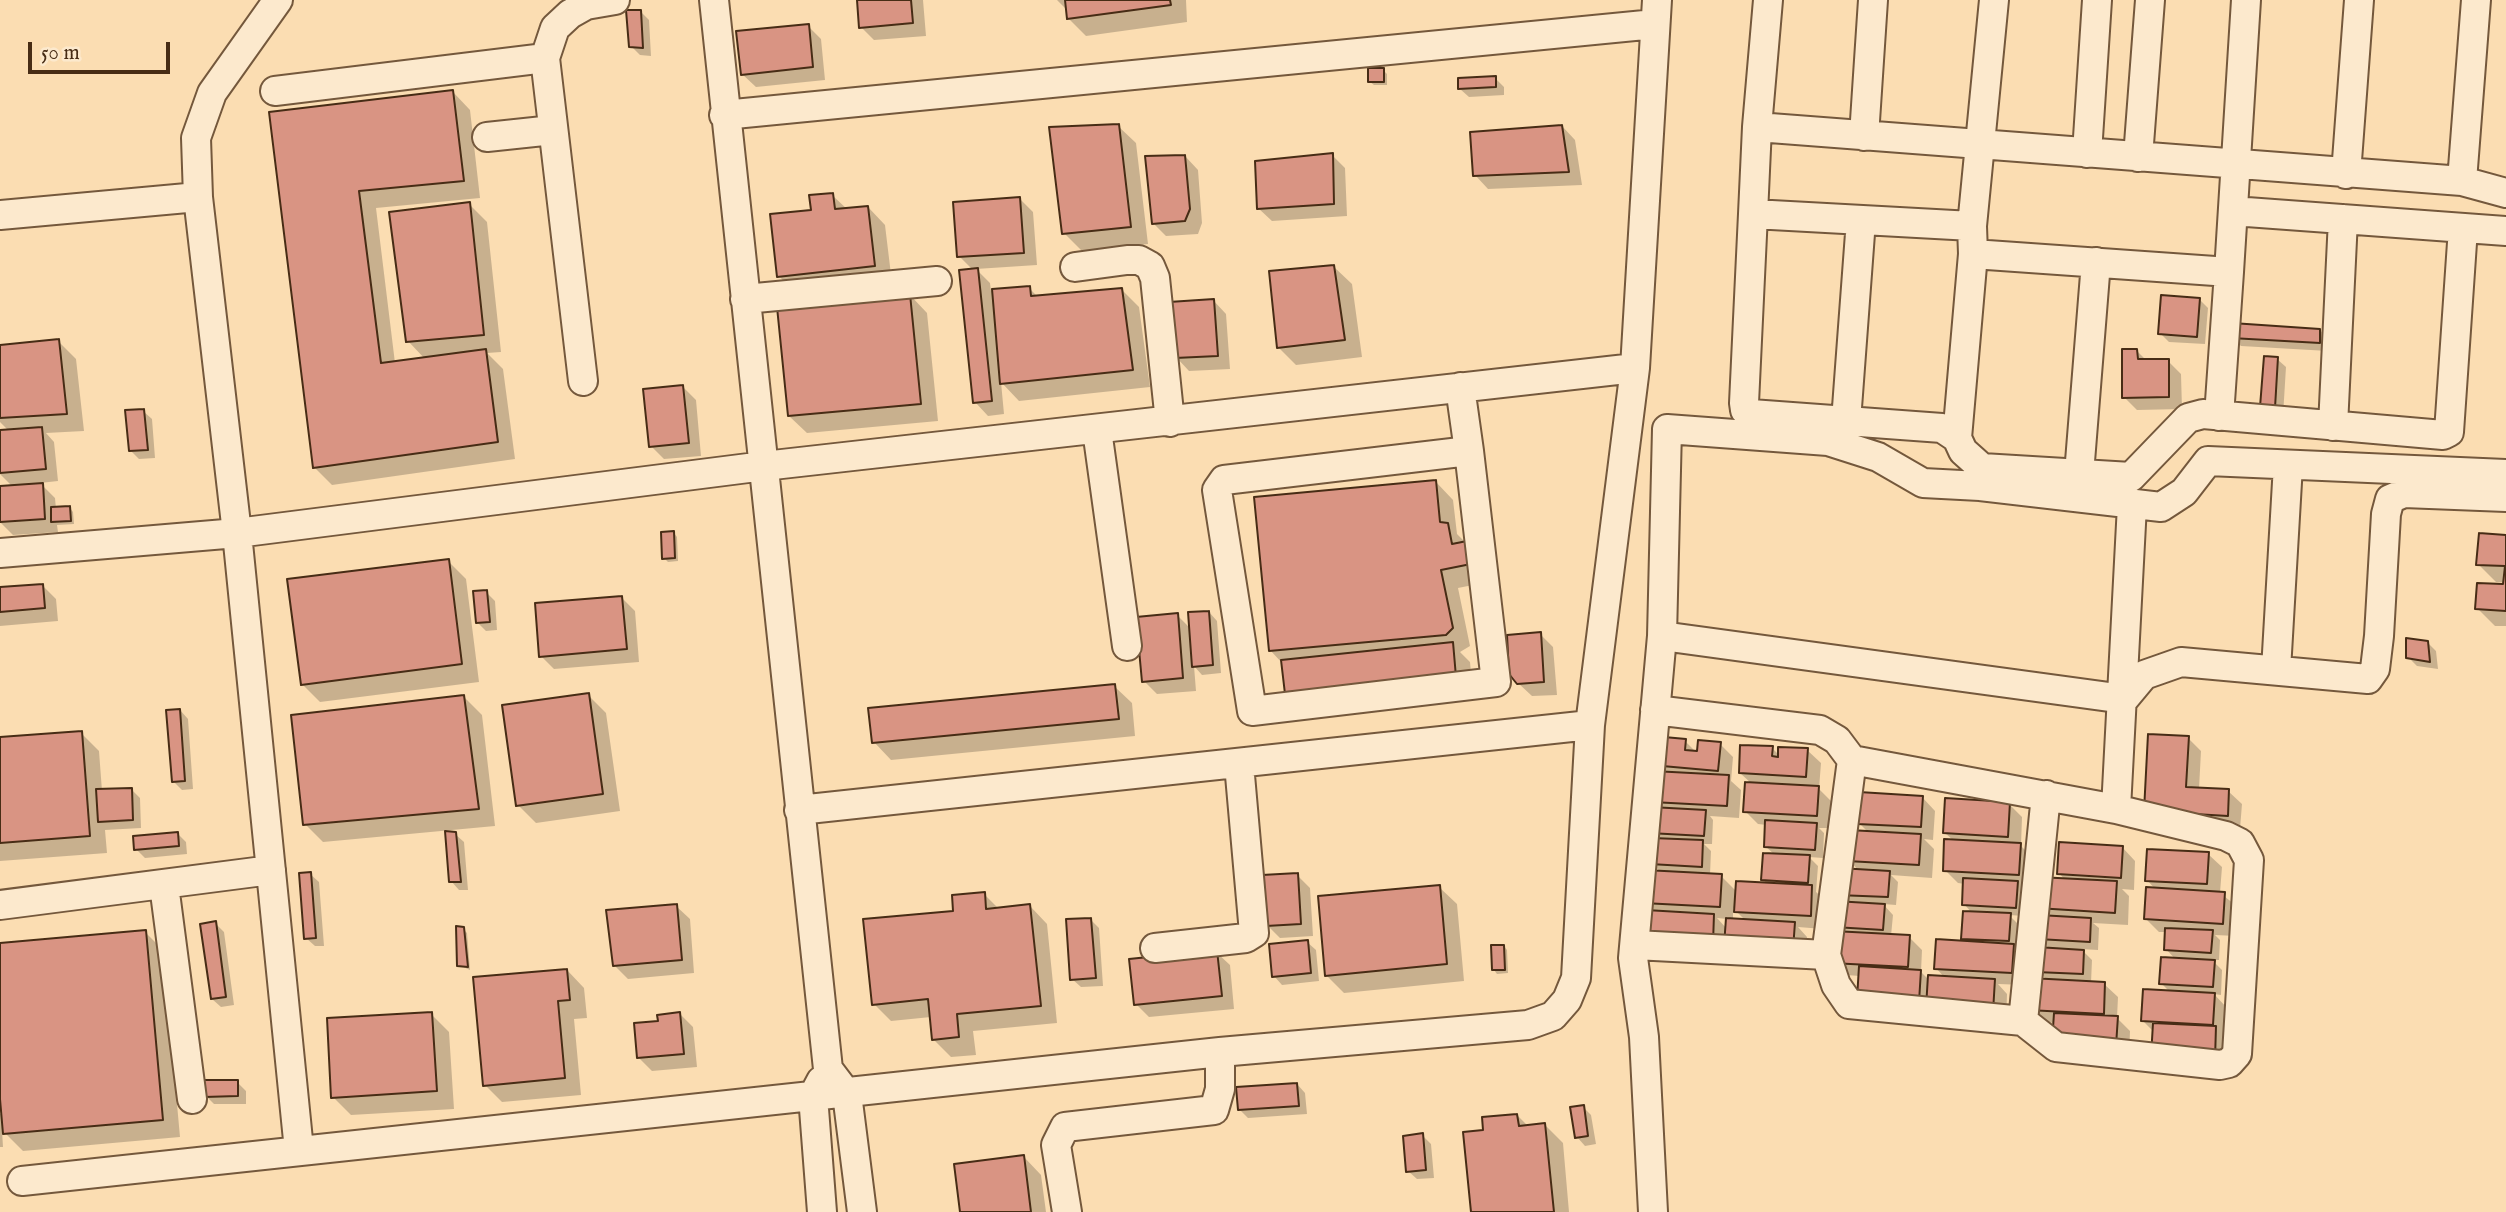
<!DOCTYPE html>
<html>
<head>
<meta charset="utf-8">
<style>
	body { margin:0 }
	#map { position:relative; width:2506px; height:1212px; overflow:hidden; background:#fbddb2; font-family:"IM FELL English",serif }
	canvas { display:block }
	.scale { position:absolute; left:28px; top:42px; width:142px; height:32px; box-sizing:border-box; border:4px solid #472c15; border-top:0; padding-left:9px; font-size:21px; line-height:24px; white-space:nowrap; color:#472c15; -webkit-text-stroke:5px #fce9cd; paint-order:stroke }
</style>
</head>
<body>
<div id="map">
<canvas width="2506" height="1212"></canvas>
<div class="scale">50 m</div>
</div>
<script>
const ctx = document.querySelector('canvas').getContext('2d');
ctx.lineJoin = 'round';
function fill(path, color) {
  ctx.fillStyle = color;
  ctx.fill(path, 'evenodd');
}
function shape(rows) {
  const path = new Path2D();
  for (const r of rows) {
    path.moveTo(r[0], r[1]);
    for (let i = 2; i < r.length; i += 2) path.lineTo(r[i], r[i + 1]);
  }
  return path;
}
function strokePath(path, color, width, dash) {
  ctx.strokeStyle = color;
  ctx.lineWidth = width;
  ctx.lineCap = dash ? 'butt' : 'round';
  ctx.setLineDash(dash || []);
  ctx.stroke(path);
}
const shadow = shape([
	[858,0,923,0,926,36,874,40,861,27],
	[1057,0,1186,0,1187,22,1086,36,1068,18,1068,11],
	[641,12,649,20,651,56,640,55,631,46],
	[808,26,821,39,825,80,756,87,742,74],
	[1383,70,1387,74,1387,85,1374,85,1370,82],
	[1495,78,1504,87,1504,95,1469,97,1460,89],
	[453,92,470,110,480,198,376,208,395,363,425,359,408,341,469,204,487,222,501,352,487,353,503,369,515,459,332,485,314,467,271,114],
	[1118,126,1136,143,1148,244,1082,251,1064,233],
	[1562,126,1575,140,1582,185,1488,189,1475,175],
	[1332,155,1345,168,1347,216,1272,221,1258,208],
	[1185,156,1198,170,1202,223,1198,234,1166,236,1153,223],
	[832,195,848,210,868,207,885,225,892,283,796,294,779,276],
	[1020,199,1033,212,1037,265,976,269,990,283,991,291,1029,288,1038,297,1121,289,1139,307,1150,387,1019,401,1001,382,1004,414,988,416,975,402,973,270,959,256],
	[1334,267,1352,284,1362,357,1296,365,1279,348],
	[910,295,927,313,938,421,807,433,789,416],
	[1213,300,1226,314,1230,369,1189,371,1176,357],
	[2200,300,2208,308,2205,344,2169,342,2160,333],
	[2320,330,2328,339,2328,351,2241,346,2232,337],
	[58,341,76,359,84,431,46,433,54,442,58,481,40,483,55,498,56,509,70,508,73,512,74,524,57,525,58,532,13,535,0,522,0,488,13,487,0,474,0,432,9,431,0,422,0,347],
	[2137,351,2147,361,2168,361,2181,374,2182,409,2137,410,2124,397],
	[2277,359,2286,367,2283,416,2271,415],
	[683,387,696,400,701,456,664,459,651,446],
	[143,411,152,419,155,458,139,459,130,450],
	[1436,482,1453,500,1457,534,1466,543,1488,582,1458,588,1470,646,1460,652,1470,662,1473,694,1283,664,1270,650],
	[674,533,677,537,678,561,668,562,664,558],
	[2506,537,2506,626,2495,626,2477,608,2505,586,2505,582,2496,582,2478,564],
	[448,561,466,579,479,682,320,702,302,684],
	[42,585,56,599,58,621,0,626,0,589],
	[486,592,495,601,497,630,486,631,477,622],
	[622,598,635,611,639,662,554,669,541,656],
	[1209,612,1217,621,1221,673,1202,675,1194,666,1196,691,1157,694,1144,681,1177,615,1191,629],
	[1540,634,1553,647,1557,695,1532,696,1518,683],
	[2427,642,2436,651,2438,669,2417,666,2408,657],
	[1114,686,1132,703,1135,736,891,760,874,742],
	[588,695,606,713,620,811,536,823,518,805],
	[464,697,482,715,495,826,323,842,305,824],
	[180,710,188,719,193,789,182,790,173,781],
	[81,733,99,751,102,791,131,789,140,798,141,828,105,830,107,853,0,861,0,739],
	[2188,738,2201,751,2199,789,2228,791,2242,804,2240,829,2159,824],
	[1685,741,1698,754,1720,744,1733,757,1731,781,1741,790,1739,818,1710,816,1713,820,1712,844,1704,844,1711,851,1710,875,1721,876,1737,892,1768,885,1763,879,1775,855,1765,846,1767,825,1758,824,1745,811,1752,784,1740,773,1772,748,1780,756,1807,750,1821,763,1819,789,1831,801,1829,828,1819,828,1824,833,1823,858,1809,857,1818,866,1816,892,1825,900,1823,929,1798,927,1807,937,1806,962,1739,958,1655,912,1645,902,1661,872,1652,864,1653,764],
	[1733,908,1746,921,1733,920],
	[1717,918,1727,919,1727,929],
	[1922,797,1935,811,1933,840,1924,839,1934,849,1932,878,1891,875,1898,882,1896,905,1883,904,1893,915,1891,936,1909,937,1922,950,1921,972,1929,980,1945,978,1936,968,1968,943,1963,938,1972,913,1964,904,1965,884,1958,883,1945,870,1954,841,1945,833,2009,804,2022,817,2021,846,2033,858,2031,888,2021,887,2025,891,2024,916,2009,915,2018,924,2017,950,2025,985,1998,984,2007,994,2006,1025,1872,1011,1860,976,1846,975,1833,962,1839,894,1859,871,1849,860,1868,832,1859,823],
	[177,833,186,842,187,854,145,858,136,849],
	[455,834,464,842,468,890,459,890,451,881],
	[2122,847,2135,861,2134,890,2122,889,2129,896,2128,925,2093,923,2099,928,2098,950,2081,949,2092,960,2091,983,2104,984,2118,997,2117,1018,2130,1031,2129,1059,2055,1023,2043,1022,2030,1009,2047,980,2038,971,2051,950,2040,939,2038,907,2065,880,2059,873],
	[2208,854,2222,867,2220,893,2238,907,2236,936,2215,935,2220,940,2219,960,2212,960,2222,970,2221,995,2214,994,2227,1008,2227,1072,2154,1032,2143,1021,2170,992,2161,983,2176,960,2166,949,2167,932,2159,932,2146,919,2156,890,2147,880],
	[310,874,319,882,324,946,315,946,306,938],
	[1297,875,1310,888,1313,936,1280,938,1267,925],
	[1439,887,1457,904,1464,981,1344,993,1326,975],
	[984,894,999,909,1030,906,1047,924,1057,1023,973,1031,976,1055,951,1057,933,1039,931,1017,891,1021,874,1004,955,912],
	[676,906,690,919,694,973,628,979,615,966],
	[1090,919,1099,928,1103,986,1081,987,1072,979],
	[215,923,224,932,234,1005,221,1007,212,999],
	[463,929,467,933,470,970,459,965],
	[145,932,163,950,180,1137,23,1151,2,1130,3,1147,0,1147,0,1114,3,1113,0,945],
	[1307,942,1316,950,1319,981,1282,985,1274,976],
	[1504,946,1507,950,1508,973,1497,974,1494,970],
	[1216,952,1230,965,1234,1009,1149,1017,1136,1004],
	[567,970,584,988,587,1018,574,1019,581,1095,502,1102,485,1085],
	[431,1014,449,1032,454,1109,351,1115,333,1097],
	[680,1014,693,1027,697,1067,652,1071,639,1058,660,1022],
	[237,1082,246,1091,246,1104,214,1104,206,1096],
	[1297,1084,1305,1093,1307,1114,1248,1118,1239,1109],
	[1583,1107,1591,1115,1596,1144,1585,1146,1577,1137],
	[1517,1115,1528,1126,1545,1125,1563,1143,1569,1212,1473,1212,1485,1131],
	[1422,1135,1431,1144,1434,1178,1417,1179,1408,1171],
	[1024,1157,1041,1175,1046,1212,962,1212]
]);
const building = shape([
	[857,0,911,0,913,23,859,28,857,0],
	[1065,0,1170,0,1171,5,1067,19,1065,0],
	[626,10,641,10,643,48,629,47,626,10],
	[809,24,813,67,741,75,736,31,809,24],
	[1368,68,1384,68,1384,82,1368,82,1368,68],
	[1496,76,1496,87,1458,89,1458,78,1496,76],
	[453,90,464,181,359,191,381,363,486,349,498,442,313,468,269,112,453,90],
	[1119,124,1131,227,1062,234,1049,127,1119,124],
	[1562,125,1569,172,1473,176,1470,132,1562,125],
	[1333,153,1334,204,1257,209,1255,161,1333,153],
	[1185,155,1190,209,1185,221,1152,224,1145,156,1185,155],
	[833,193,835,209,868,206,875,266,777,277,770,214,811,210,809,195,833,193],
	[1020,197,1024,253,957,257,953,202,1020,197],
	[470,202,484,335,406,342,389,212,470,202],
	[1334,265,1345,340,1277,348,1269,271,1334,265],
	[978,268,992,401,973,403,959,270,978,268],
	[1030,286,1031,296,1122,288,1133,370,1000,384,992,289,1030,286],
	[910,294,921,404,788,416,777,307,910,294],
	[2161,295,2200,298,2197,337,2158,334,2161,295],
	[1214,299,1218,356,1175,358,1169,302,1214,299],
	[2232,323,2320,329,2320,343,2231,338,2232,323],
	[59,339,67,414,0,418,0,345,59,339],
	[2122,349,2137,349,2138,359,2169,359,2169,397,2122,398,2122,349],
	[2264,356,2278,357,2275,408,2260,407,2264,356],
	[683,385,689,443,649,447,643,389,683,385],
	[144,409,148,450,129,451,125,410,144,409],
	[42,427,46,469,0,473,0,430,42,427],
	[1436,480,1440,522,1448,523,1452,544,1467,541,1471,564,1441,570,1453,628,1446,635,1269,651,1254,497,1436,480],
	[43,483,45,519,0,522,0,486,43,483],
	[70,506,71,521,51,522,51,507,70,506],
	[674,531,675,558,662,559,661,532,674,531],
	[2479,533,2506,535,2506,611,2475,609,2477,583,2503,584,2505,566,2476,565,2479,533],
	[449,559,462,664,301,685,287,579,449,559],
	[43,584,45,608,0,612,0,587,43,584],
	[487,590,490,622,476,623,473,591,487,590],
	[622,596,627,649,539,657,535,603,622,596],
	[1209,611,1213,665,1192,667,1188,612,1209,611],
	[1178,613,1183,678,1142,682,1136,617,1178,613],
	[1541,632,1544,682,1517,684,1509,674,1507,635,1541,632],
	[2406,638,2428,641,2430,662,2406,658,2406,638],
	[1453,642,1456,677,1285,694,1281,660,1453,642],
	[1115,684,1119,719,872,743,868,708,1115,684],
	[589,693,603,794,516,806,502,705,589,693],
	[464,695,479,809,303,825,291,715,464,695],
	[180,709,185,781,172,782,166,710,180,709],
	[82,731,90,836,0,843,0,737,82,731],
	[2148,734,2189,736,2186,787,2229,789,2228,816,2144,811,2148,734],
	[1653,736,1686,739,1685,750,1697,751,1698,740,1721,742,1718,771,1651,765,1653,736],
	[1740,745,1773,746,1772,756,1778,757,1778,747,1808,748,1806,777,1739,773,1740,745],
	[1653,771,1729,775,1727,806,1652,802,1653,771],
	[1745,782,1819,786,1817,816,1743,812,1745,782],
	[132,788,133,820,98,822,96,789,132,788],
	[1859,792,1923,796,1921,827,1857,824,1859,792],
	[1945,798,2010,802,2008,837,1943,833,1945,798],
	[1651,807,1706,810,1704,836,1649,833,1651,807],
	[1765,820,1817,823,1815,850,1764,847,1765,820],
	[1849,830,1921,834,1919,865,1847,861,1849,830],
	[445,831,456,832,461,882,449,882,445,831],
	[178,832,179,846,134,850,133,836,178,832],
	[1652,838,1703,840,1702,867,1650,864,1652,838],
	[1944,839,2021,843,2019,875,1943,871,1944,839],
	[2059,842,2123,846,2121,878,2057,874,2059,842],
	[2147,849,2209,852,2207,884,2145,881,2147,849],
	[1763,853,1810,855,1808,883,1761,880,1763,853],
	[1839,868,1890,871,1888,897,1837,895,1839,868],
	[1645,870,1722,874,1720,907,1643,903,1645,870],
	[311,872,316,938,304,939,299,873,311,872],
	[1298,873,1301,924,1266,926,1262,875,1298,873],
	[2038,877,2117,881,2115,913,2037,908,2038,877],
	[1963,878,2018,881,2016,908,1962,905,1963,878],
	[1736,881,1812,885,1811,916,1734,912,1736,881],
	[1440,885,1447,964,1325,976,1318,896,1440,885],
	[2146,887,2225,892,2223,924,2144,919,2146,887],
	[985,892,986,909,1030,904,1041,1006,957,1014,959,1037,932,1040,928,999,872,1005,863,919,953,911,952,895,985,892],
	[1835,901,1885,904,1883,930,1834,927,1835,901],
	[677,904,682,960,613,966,606,910,677,904],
	[1646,910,1714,914,1713,944,1645,941,1646,910],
	[1963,911,2011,913,2009,941,1961,939,1963,911],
	[2039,915,2091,918,2090,942,2038,939,2039,915],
	[1091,918,1096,978,1070,980,1066,919,1091,918],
	[1726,918,1795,922,1793,950,1724,946,1726,918],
	[216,921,226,997,211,999,200,924,216,921],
	[456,926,464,927,468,967,457,966,456,926],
	[2165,928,2213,930,2211,953,2164,950,2165,928],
	[146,930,163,1120,3,1134,0,1099,0,943,146,930],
	[1833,931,1910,935,1908,967,1831,963,1833,931],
	[1936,939,2014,944,2012,973,1934,969,1936,939],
	[1308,940,1311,973,1272,977,1269,944,1308,940],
	[1491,945,1504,945,1505,970,1492,970,1491,945],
	[2037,947,2084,950,2083,974,2036,972,2037,947],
	[1217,950,1222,996,1134,1005,1129,959,1217,950],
	[2161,957,2215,960,2213,987,2159,984,2161,957],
	[1859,966,1921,970,1919,1002,1857,999,1859,966],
	[567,969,570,1000,558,1001,565,1078,483,1086,473,977,567,969],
	[1928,975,1995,979,1993,1012,1926,1008,1928,975],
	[2030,978,2105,982,2104,1014,2028,1010,2030,978],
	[2143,989,2215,993,2213,1025,2141,1021,2143,989],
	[432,1012,437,1091,331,1098,327,1018,432,1012],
	[680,1012,684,1054,637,1058,634,1023,658,1021,657,1015,680,1012],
	[2054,1013,2118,1016,2116,1046,2052,1043,2054,1013],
	[2153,1023,2216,1026,2215,1060,2151,1057,2153,1023],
	[204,1080,238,1080,238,1096,204,1097,204,1080],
	[1297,1083,1299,1106,1238,1110,1236,1087,1297,1083],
	[1584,1105,1588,1136,1575,1138,1570,1107,1584,1105],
	[1517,1114,1519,1126,1545,1123,1554,1212,1471,1212,1463,1132,1483,1130,1482,1117,1517,1114],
	[1423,1133,1426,1170,1406,1172,1403,1136,1423,1133],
	[1024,1155,1031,1212,960,1212,954,1164,1024,1155]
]);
const minor = shape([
	[278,0,212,93,196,138,198,197,237,533,299,1150],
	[714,0,828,1069,847,1094,862,1212],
	[1768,0,1757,127,2462,181,2506,193],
	[275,91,545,58],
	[724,115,1655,24],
	[1757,127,1753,214,1972,226],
	[1864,136,1873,0],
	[487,137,553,130],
	[2087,153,2097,0],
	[2138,157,2150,0],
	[2346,174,2359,0],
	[2462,181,2476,0],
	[2233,211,2506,231],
	[1753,214,1744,403,1745,410,1751,414,1942,428,1957,438,1963,451,1982,468,2131,477,2188,418,2203,414,2443,435,2449,432,2463,228],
	[0,215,198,197],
	[1973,254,2229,272,2246,0],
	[1075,267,1127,260,1139,260,1150,266,1155,278,1170,422],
	[745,299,937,281],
	[583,381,545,58,555,28,570,14,586,5,615,0],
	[1460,387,1469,451,1496,682,1252,711,1217,490,1224,480,1469,451],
	[2219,416,2229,272],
	[1846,421,1861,220],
	[2333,426,2343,219],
	[1097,430,1127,646],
	[1957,438,1973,254,1972,226,1994,0],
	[2079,474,2096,262],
	[2506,474,2208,461,2184,492,2161,507,1980,486,1923,483,1878,457,1828,441,1667,429,1662,636,2124,699,2144,675,2181,662,2368,679,2375,669,2379,636,2386,514,2390,499,2404,493,2506,497],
	[0,553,237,533,764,466,1635,368],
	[2276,670,2288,465],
	[1655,710,1820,730,1837,740,1852,760,1826,955],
	[2116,809,2132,505],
	[799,810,1590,725],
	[164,885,192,1099],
	[0,905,271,870],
	[1635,945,1826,955,1836,985,1849,1004,2023,1021,2056,1047,2220,1065,2229,1063,2237,1054,2249,860,2240,843,2226,836,2116,809,1852,760],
	[1155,948,1246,938,1254,933,1239,764],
	[2023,1021,2046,795],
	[821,1081,813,1096,822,1212],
	[22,1181,1220,1052,1528,1025,1553,1016,1567,1000,1576,978,1590,725,1635,368,1657,0],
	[1067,1212,1056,1145,1065,1127,1214,1110,1220,1089,1220,1052],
	[1653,1212,1644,1037,1633,958,1662,636]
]);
fill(shadow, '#0003');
fill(building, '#d99483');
strokePath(building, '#472c15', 2);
strokePath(minor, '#74583c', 32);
strokePath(minor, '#fce9cd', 28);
</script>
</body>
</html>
